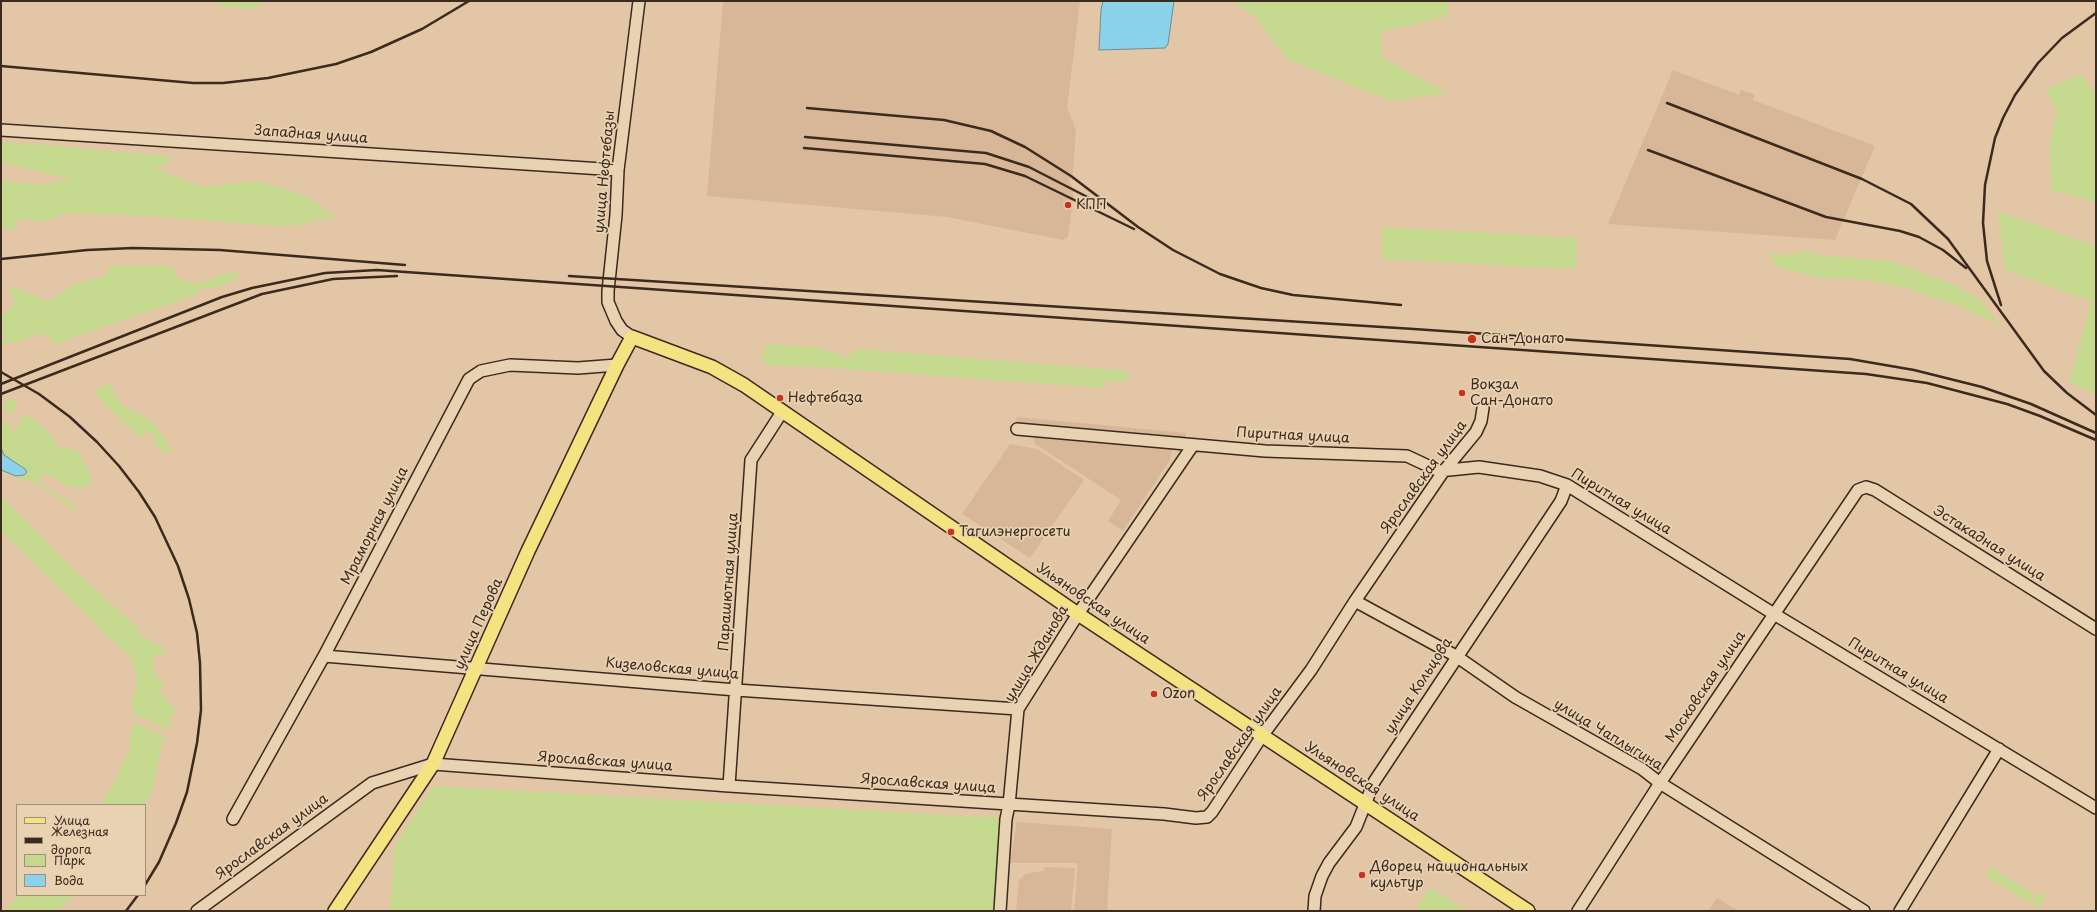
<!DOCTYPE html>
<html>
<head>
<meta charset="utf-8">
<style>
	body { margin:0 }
	#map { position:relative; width:2097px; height:912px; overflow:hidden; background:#e3c6a5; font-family:"Playpen Sans",sans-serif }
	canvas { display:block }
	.frame { position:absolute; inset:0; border:2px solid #3b2a1e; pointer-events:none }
	.legend { position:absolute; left:16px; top:804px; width:130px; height:92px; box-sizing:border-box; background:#e9d2b2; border:1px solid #a38f77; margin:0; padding:5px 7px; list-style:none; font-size:12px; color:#3b2a1e }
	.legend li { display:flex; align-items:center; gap:8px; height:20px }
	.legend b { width:20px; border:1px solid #a38f77 }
</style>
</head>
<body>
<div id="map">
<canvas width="2097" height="912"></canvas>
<div class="frame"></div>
<ul class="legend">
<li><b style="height:5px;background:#f5e382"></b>Улица</li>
<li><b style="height:5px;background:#3b2a1e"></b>Железная дорога</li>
<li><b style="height:11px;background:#c4d88e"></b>Парк</li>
<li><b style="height:11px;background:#8ad3eb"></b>Вода</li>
</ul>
</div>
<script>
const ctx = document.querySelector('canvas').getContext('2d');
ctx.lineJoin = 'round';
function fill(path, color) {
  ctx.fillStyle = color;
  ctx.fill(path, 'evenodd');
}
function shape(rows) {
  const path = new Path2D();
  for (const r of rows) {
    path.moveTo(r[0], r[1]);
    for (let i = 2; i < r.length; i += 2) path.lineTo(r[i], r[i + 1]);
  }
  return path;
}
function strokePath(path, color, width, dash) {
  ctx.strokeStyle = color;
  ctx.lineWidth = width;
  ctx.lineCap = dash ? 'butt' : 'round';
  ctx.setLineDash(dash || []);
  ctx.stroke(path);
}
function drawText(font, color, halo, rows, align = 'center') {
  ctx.font = font + ' "Playpen Sans",sans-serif';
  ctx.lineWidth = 3.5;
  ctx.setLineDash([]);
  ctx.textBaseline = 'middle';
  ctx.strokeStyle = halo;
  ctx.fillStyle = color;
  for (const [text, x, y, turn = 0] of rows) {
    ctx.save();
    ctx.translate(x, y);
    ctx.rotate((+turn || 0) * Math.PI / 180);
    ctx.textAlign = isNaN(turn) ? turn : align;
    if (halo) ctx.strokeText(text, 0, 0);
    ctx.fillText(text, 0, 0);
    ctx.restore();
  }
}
const built = shape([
	[723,1,1080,1,1067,108,1076,130,1073,173,1069,180,1073,189,1073,199,1068,237,1063,240,947,217,707,196],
	[1673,70,1739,95,1741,90,1755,95,1753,100,1875,146,1835,240,1608,224],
	[1017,417,1186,433,1185,442,1016,426],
	[1035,435,1172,450,1170,460,1123,531,1108,521,1121,500,1034,443],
	[1010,444,1037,449,1084,480,1030,558,962,514],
	[1017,822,1112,829,1107,911,1074,911,1078,863,1010,863],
	[1045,867,1075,868,1071,911,1016,911,1019,880,1025,874,1043,871],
	[1717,898,1738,911,1708,911]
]);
const green = shape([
	[215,1,266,1,252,10,223,6],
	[1232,1,1448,1,1449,16,1381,32,1381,57,1447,93,1391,101,1288,60,1257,19],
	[2081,74,2096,94,2096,203,2051,190,2050,143,2057,112,2046,89],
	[1,141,174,157,167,164,154,168,201,187,257,181,292,191,320,205,326,211,338,218,316,220,300,225,273,226,152,216,72,213,62,215,42,222,17,218,15,222,16,228,14,230,1,228,1,180,37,185,72,180,1,162],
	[1998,211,2096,246,2096,394,2069,383,2091,301,2005,270],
	[1383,227,1577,238,1576,269,1381,259],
	[1805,251,1826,256,1882,260,1897,263,1952,284,1974,296,1983,303,2000,327,1991,321,1961,307,1905,288,1869,280,1817,277,1778,267,1768,254,1789,255],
	[168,265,176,271,175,277,198,284,225,273,232,272,241,276,221,286,199,290,195,295,58,343,49,343,51,339,49,335,40,334,21,341,1,345,1,341,6,336,1,331,1,316,6,313,15,302,9,291,12,288,19,289,48,301,63,293,72,284,105,277,109,268,117,266],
	[767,344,816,347,847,357,857,349,1127,371,1131,375,1124,378,1127,382,1105,381,1104,388,818,367,765,365,762,358,763,351],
	[110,383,113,385,113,391,117,400,126,408,152,421,174,452,161,451,156,447,153,434,148,433,144,433,144,436,137,435,102,402,96,392,97,389],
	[7,398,14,400,16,403,16,410,12,410,14,414,7,413,3,406],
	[23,415,33,419,48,431,58,447,74,449,78,451,91,474,91,483,89,486,82,488,67,486,46,473,39,479,41,484,74,505,75,513,69,506,36,483,12,476,24,475,11,458,4,455,1,448,1,426,5,422,10,422,11,430,15,433],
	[1,496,79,575,135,625,140,635,160,646,169,655,161,654,156,656,153,659,153,669,162,682,163,686,158,693,166,696,164,700,173,706,176,712,169,717,172,720,169,721,174,724,161,729,157,724,135,715,131,701,136,692,137,674,128,652,120,649,115,642,109,639,89,617,1,531],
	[134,723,164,736,151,795,145,804,101,805,116,780,125,758,131,750,129,737],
	[433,786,1001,818,995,911,390,911,395,846],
	[1991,867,2034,894,2029,903,1986,876],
	[1430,887,1467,911,1415,911],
	[2039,893,2045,896,2038,908,2032,904],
	[20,895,75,895,57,911,3,911]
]);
const water = shape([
	[1103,1,1174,1,1168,44,1165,48,1099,50,1101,10,1103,1],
	[1,448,4,455,25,469,27,472,24,475,16,476,1,470,1,448]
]);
const minor = shape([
	[1,130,618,170],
	[632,337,622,330,616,321,608,302,608,291,616,215,618,170,639,1],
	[1017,429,1265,451,1407,456,1439,471,1479,467,1540,476,1567,485,1774,614,2096,808],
	[1355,601,1456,656,1515,697,1642,769,1660,783,1864,911],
	[324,656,736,690,1018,709],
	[729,786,751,460,782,412],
	[233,819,324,656,469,379,481,371,510,365,578,368,617,365],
	[197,911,372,783,433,764,729,786,1164,814,1196,818,1207,817,1212,812,1262,736,1311,670,1355,601,1443,472,1476,432,1481,421,1483,408],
	[1000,911,1006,819,1009,805,1018,709,1078,614,1193,445],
	[1314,911,1315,896,1322,876,1329,863,1356,827,1374,782,1561,501,1567,485],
	[1578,911,1660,783,1858,490,1866,487,1875,490,2096,629],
	[1900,911,1999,749]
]);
const major = shape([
	[335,911,433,764,528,551,617,365,632,337,712,367,744,385,1078,614,1528,911]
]);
const rail = shape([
	[1,66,193,83,223,83,268,78,336,64,371,52,422,29,469,1],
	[1667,103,1862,179,1911,204,1948,239,2044,371,2067,393,2096,415],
	[807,108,944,120,991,131,1025,147,1071,176,1138,227,1173,250,1220,274,1261,288,1293,295,1401,305],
	[805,137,986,153,1029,167,1101,204],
	[804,148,985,164,1025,176,1134,229],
	[1648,150,1826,217,1900,231,1919,237,1943,250,1966,268],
	[1,259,87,250,133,248,220,250,405,265],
	[569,276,1414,329,1850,359,1914,370,1982,387,2031,404,2096,433],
	[2001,305,1987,261,1983,223,1985,185,1995,138,2003,118,2015,95,2038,63,2062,38,2096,13],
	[1,372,39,394,70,417,97,442,119,466,139,492,155,517,178,566,189,599,197,633,200,663,201,710,197,743,187,792,176,823,159,862,145,885],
	[1,384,222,297,252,288,325,273,377,270,1866,374,1927,383,2007,404,2040,416,2096,440],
	[1,394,262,294,333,279,397,276],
	[126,911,138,895]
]);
const markers = [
	[1068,205,4,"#c8321e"],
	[1472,339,5,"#c8321e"],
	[1462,393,4,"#c8321e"],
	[780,398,4,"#c8321e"],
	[951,532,4,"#c8321e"],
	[1154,694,4,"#c8321e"],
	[1362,875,4,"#c8321e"]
];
const streetNames = [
	["Западная улица",311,135,4],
	["улица Нефтебазы",605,172,-85],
	["Пиритная улица",1293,436,3],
	["Ярославская улица",1424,477,-54],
	["Пиритная улица",1621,502,31],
	["Мраморная улица",375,526,-63],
	["Эстакадная улица",1989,544,32],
	["Парашютная улица",729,582,-86],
	["Ульяновская улица",1093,604,34],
	["улица Перова",479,624,-66],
	["улица Жданова",1037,654,-59],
	["Кизеловская улица",672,669,5],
	["Пиритная улица",1898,671,31],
	["улица Кольцова",1419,686,-57],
	["Московская улица",1706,687,-56],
	["улица Чаплыгина",1608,735,31],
	["Ярославская улица",1240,744,-55],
	["Ярославская улица",605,762,4],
	["Ульяновская улица",1362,782,33],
	["Ярославская улица",928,784,4],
	["Ярославская улица",272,837,-36]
];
const poiNames = [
	["КПП",1076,205],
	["Сан-Донато",1481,339],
	["Вокзал",1470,385],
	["Сан-Донато",1470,401],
	["Нефтебаза",788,398],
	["Тагилэнергосети",959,532],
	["Ozon",1162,694],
	["Дворец национальных",1370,867],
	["культур",1370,883]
];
fill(built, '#d7b797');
fill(green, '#c4d88e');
fill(water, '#8ad3eb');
strokePath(water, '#6a8f99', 1);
strokePath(minor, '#3b2a1e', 14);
strokePath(major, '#3b2a1e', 16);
strokePath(minor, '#e9d2b2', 11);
strokePath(major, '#f5e382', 13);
strokePath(rail, '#3b2a1e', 2.5);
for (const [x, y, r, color] of markers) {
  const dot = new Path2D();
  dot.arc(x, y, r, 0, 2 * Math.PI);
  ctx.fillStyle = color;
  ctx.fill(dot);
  strokePath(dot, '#e9d2b2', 1.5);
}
drawText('14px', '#3b2a1e', '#e9d2b2', streetNames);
drawText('14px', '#3b2a1e', '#e9d2b2', poiNames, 'left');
</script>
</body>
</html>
